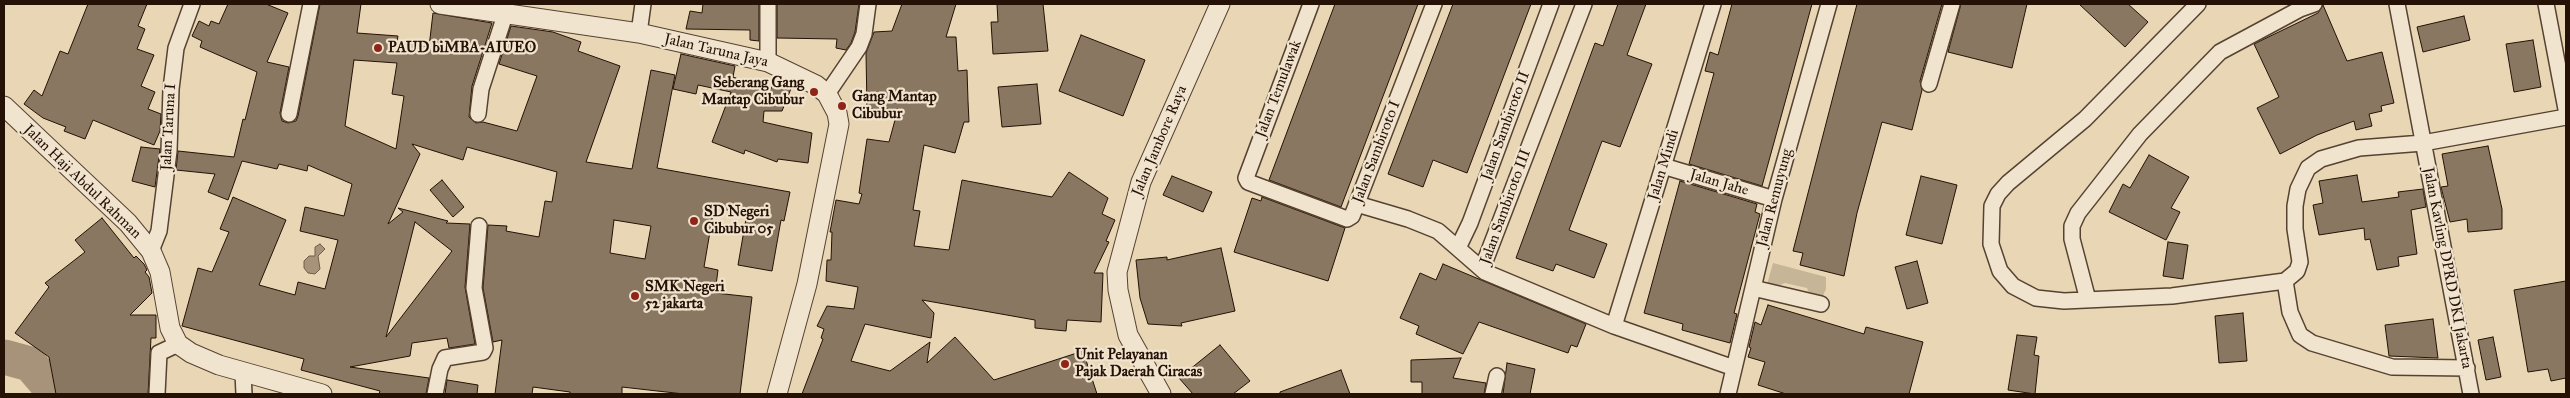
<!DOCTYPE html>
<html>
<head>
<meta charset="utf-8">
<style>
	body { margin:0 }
	#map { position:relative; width:2570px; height:398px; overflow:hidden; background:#e8d6b5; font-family:"IM FELL Great Primer",serif }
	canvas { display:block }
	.frame { position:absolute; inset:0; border:5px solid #251105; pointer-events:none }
</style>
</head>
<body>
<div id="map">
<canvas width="2570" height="398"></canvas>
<div class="frame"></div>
</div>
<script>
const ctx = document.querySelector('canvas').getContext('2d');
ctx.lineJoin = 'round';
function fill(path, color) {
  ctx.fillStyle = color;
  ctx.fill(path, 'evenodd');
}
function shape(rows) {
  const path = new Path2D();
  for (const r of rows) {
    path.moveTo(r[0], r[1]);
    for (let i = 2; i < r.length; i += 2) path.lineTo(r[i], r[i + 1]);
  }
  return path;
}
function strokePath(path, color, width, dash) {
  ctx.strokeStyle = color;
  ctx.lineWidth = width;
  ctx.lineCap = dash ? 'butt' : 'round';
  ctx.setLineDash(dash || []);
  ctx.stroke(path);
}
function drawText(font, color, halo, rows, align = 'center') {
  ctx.font = font + ' "IM FELL Great Primer",serif';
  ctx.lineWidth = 4.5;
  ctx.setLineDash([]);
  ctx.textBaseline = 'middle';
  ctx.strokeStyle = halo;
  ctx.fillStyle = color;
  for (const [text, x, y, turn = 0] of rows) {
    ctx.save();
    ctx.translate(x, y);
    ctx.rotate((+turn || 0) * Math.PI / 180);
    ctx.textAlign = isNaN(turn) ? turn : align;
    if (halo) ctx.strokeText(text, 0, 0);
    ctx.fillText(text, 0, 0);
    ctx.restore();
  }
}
const green = shape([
	[1773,263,1826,277,1826,289,1822,298,1811,298,1807,288,1785,283,1773,288,1766,288]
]);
const water = shape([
	[320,244,325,249,318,256,320,269,315,274,308,273,304,268,304,261,309,256,315,256,315,247,320,244]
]);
const river = shape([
	[4,357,30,364,48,385,49,394]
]);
const building = shape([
	[88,4,147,4,138,26,145,29,137,49,154,55,141,86,155,92,148,109,161,114,160,131,154,145,93,120,85,139,64,131,66,127,43,118,24,104,34,90,42,96,60,51,68,54,88,4],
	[228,4,266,4,288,13,267,62,289,67,280,113,282,121,288,123,296,121,298,116,320,4,361,4,357,33,398,36,397,42,429,47,433,13,492,23,472,86,469,117,476,123,483,122,517,131,537,76,499,64,511,26,553,32,581,42,578,51,620,66,586,162,632,169,651,70,675,75,657,168,790,192,784,221,781,220,772,271,738,265,747,213,714,208,704,267,718,270,715,293,752,297,740,394,684,394,622,387,622,394,570,394,570,392,533,387,532,394,495,394,502,340,493,342,483,288,488,225,507,226,506,231,539,237,545,201,552,202,557,172,467,147,463,160,412,144,420,154,388,224,403,212,398,208,448,221,446,223,470,224,465,287,475,344,449,348,447,338,412,343,410,356,350,367,429,378,426,394,379,394,380,391,301,370,304,359,182,326,198,268,212,272,229,232,220,229,233,197,286,220,259,285,295,295,298,282,325,289,338,240,300,231,305,207,344,216,352,184,308,165,307,171,279,164,277,169,242,161,228,200,208,192,215,174,176,170,178,151,234,157,243,119,245,120,257,72,200,47,202,41,192,36,199,21,209,26,211,21,219,24,228,4],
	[354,60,397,63,392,94,404,96,396,149,345,126,354,60],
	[614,220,651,226,645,259,610,253,614,220],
	[415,222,452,251,386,337,415,222],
	[703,4,759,4,759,41,750,40,750,30,686,29,690,11,702,13,703,4],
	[777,4,859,4,855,32,851,43,846,50,836,48,837,39,777,38,777,4],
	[902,4,956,4,946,37,956,37,958,71,967,70,968,101,969,122,964,122,955,153,924,145,913,210,920,211,914,246,949,250,962,180,1052,197,1069,172,1108,198,1102,214,1115,220,1106,241,1109,242,1094,273,1103,273,1101,322,1067,320,1066,331,1035,328,1035,320,922,300,934,313,931,338,865,324,851,361,890,371,930,342,927,363,955,337,994,380,1083,351,1097,394,802,394,823,339,821,338,824,329,817,326,827,306,854,309,858,287,826,281,827,260,831,260,832,232,830,232,836,200,859,204,862,194,859,193,867,139,889,142,898,109,867,109,866,53,874,32,892,31,902,4],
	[997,4,1043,4,1048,51,993,54,991,22,998,22,997,4],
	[1335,4,1418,4,1341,207,1269,180,1335,4],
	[1453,4,1531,4,1467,173,1433,160,1423,187,1388,174,1453,4],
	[1618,4,1646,4,1627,55,1652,64,1620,147,1602,141,1569,230,1607,244,1594,278,1556,264,1553,271,1516,258,1595,43,1603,46,1618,4],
	[1732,4,1812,4,1762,186,1689,164,1714,73,1705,71,1710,52,1718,55,1732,4],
	[1857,4,1942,4,1920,81,1922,90,1912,130,1882,122,1857,213,1844,276,1800,265,1803,253,1793,251,1857,4],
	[1961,4,2027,4,2012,68,1948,52,1961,4],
	[2079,4,2128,4,2148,22,2125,47,2079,4],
	[2323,5,2347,61,2382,52,2394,103,2381,106,2382,111,2369,114,2372,126,2356,130,2354,121,2317,135,2280,154,2257,108,2279,97,2254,44,2318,13,2323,5],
	[2464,16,2470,40,2423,52,2417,27,2464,16],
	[1081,35,1145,60,1123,116,1059,91,1081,35],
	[2533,40,2541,87,2514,92,2506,44,2533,40],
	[681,54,735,66,733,77,770,91,775,78,792,86,782,111,764,111,763,122,812,133,808,163,778,159,777,162,745,150,744,154,712,142,731,92,698,85,696,94,673,89,681,54],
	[1037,84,1041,124,1002,127,998,87,1037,84],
	[2488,146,2502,209,2502,229,2468,232,2467,219,2450,222,2441,187,2448,186,2442,154,2488,146],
	[141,147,160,149,155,187,132,181,141,147],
	[2149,155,2189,177,2171,208,2180,212,2166,240,2109,212,2123,184,2130,188,2149,155],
	[2357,175,2362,202,2399,197,2398,192,2423,189,2426,207,2411,210,2417,254,2398,257,2399,266,2377,270,2370,239,2365,240,2364,228,2319,235,2313,205,2323,203,2319,181,2357,175],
	[1172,176,1212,192,1203,212,1163,195,1172,176],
	[1921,176,1957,185,1942,244,1906,235,1921,176],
	[442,180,464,207,453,217,430,190,442,180],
	[1680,181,1757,204,1755,212,1760,214,1734,313,1737,314,1730,343,1682,330,1683,324,1644,313,1680,181],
	[1262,197,1345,228,1328,281,1234,252,1252,198,1261,201,1262,197],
	[102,218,134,258,136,256,144,264,147,270,145,272,149,277,152,293,130,315,156,315,156,338,151,338,148,394,56,394,49,357,15,333,49,287,45,283,85,252,75,240,102,218],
	[2168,242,2188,245,2183,279,2163,276,2168,242],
	[1221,248,1235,311,1181,323,1182,326,1148,324,1140,298,1136,260,1167,257,1167,260,1221,248],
	[1917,261,1928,303,1907,309,1895,267,1917,261],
	[1443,264,1586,324,1577,347,1571,345,1568,353,1479,322,1463,354,1416,334,1419,326,1400,318,1420,273,1436,280,1443,264],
	[2566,281,2566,378,2551,381,2548,369,2528,372,2514,290,2566,281],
	[1768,305,1864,334,1866,327,1923,342,1909,394,1786,394,1758,385,1765,362,1748,357,1751,348,1749,347,1755,322,1761,325,1768,305],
	[2243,313,2247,361,2219,363,2215,316,2243,313],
	[2433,319,2438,358,2389,356,2385,325,2433,319],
	[2017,335,2037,337,2034,355,2039,356,2035,394,2008,390,2017,335],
	[2493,337,2501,377,2486,380,2478,340,2493,337],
	[1220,345,1250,381,1233,394,1193,394,1179,378,1220,345],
	[1461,358,1453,378,1486,383,1484,394,1422,394,1422,382,1411,382,1411,360,1461,358],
	[1507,363,1535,369,1530,394,1503,394,1507,363],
	[1341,370,1350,394,1280,394,1280,392,1341,370],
	[447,380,478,385,477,394,445,394,447,380]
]);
const minor = shape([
	[1311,4,1246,178,1248,182,1347,219,1352,216,1434,4],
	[2198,4,2085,119,2008,183,1998,194,1992,206,1991,244,2000,271,2013,286,2036,298,2064,301,2172,296,2285,281,2297,271,2300,262,2295,229,2295,206,2298,189,2308,168,2321,159,2359,148,2423,143,2566,117],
	[2397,4,2471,394],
	[2546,4,2566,109],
	[639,33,643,4],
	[768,62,768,4],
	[1929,84,1952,4],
	[827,94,859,47,864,34,868,4],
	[289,114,311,4],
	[478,114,481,89,505,15],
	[1663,166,1774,199],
	[1357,204,1408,219,1438,231,1485,272,1614,326,1734,368],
	[1458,248,1470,223,1551,4],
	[151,251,159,231,169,151,171,89,176,48,192,4],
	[1482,269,1584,4],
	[2285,281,2290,312,2300,335,2312,343,2392,367,2467,368],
	[1753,288,1821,304],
	[2088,300,2072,239,2072,226,2078,213,2140,134,2220,52,2300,9,2314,4],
	[1614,326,1713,4],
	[243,373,244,394],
	[157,394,159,353,178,344],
	[435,394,440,369,445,358,483,352,485,348,474,288,479,226],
	[1493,394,1497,376],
	[1728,394,1774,199,1829,4]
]);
const tertiary = shape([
	[440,4,639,33,768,62,816,85,827,94,837,113,839,124,807,284,777,394],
	[4,106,128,223,151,251,160,272,170,328,178,344,191,353,219,365,322,394],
	[1161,394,1128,335,1118,290,1117,272,1141,182,1220,4]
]);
const markers = [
	[378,48,5,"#8f2418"],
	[814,92,5,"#8f2418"],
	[842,106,5,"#8f2418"],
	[694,221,5,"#8f2418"],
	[635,296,5,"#8f2418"],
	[1065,364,5,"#8f2418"]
];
const poiNames = [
	["PAUD biMBA-AIUEO",388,48],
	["Seberang Gang",804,83,"right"],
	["Mantap Cibubur",804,100,"right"],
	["Gang Mantap",852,97],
	["Cibubur",852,114],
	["SD Negeri",704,212],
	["Cibubur 05",704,229],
	["SMK Negeri",645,287],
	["52 jakarta",645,304],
	["Unit Pelayanan",1075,355],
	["Pajak Daerah Ciracas",1075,372]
];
const streetNames = [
	["Jalan Taruna Jaya",716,51,13],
	["Jalan Temulawak",1279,89,-69],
	["Jalan Sambiroto II",1506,126,-70],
	["Jalan Taruna I",169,127,-87],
	["Jalan Jambore Raya",1160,141,-67],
	["Jalan Sambiroto I",1377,152,-69],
	["Jalan Mindi",1664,165,-73],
	["Jalan Haji Abdul Rahman",82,182,44],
	["Jalan Jahe",1719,183,16],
	["Jalan Remuyung",1775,198,-75],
	["Jalan Sambiroto III",1506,207,-70],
	["Jalan Kavling DPRD DKI Jakarta",2447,268,79]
];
fill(green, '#c7b597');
fill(water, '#a69379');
strokePath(water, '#725f4b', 1);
strokePath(river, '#a69379', 35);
fill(building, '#8a7761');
strokePath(building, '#251105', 1);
strokePath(minor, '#564231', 18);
strokePath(tertiary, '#564231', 21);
strokePath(minor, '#f0e4cf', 15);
strokePath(tertiary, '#f0e4cf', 19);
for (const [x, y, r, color] of markers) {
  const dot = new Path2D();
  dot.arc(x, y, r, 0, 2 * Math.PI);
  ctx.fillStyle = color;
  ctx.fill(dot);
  strokePath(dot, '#f0e4cf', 2);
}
drawText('bold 15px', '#251105', '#f0e4cf', poiNames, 'left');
drawText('15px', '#251105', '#f0e4cf', streetNames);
</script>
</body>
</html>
